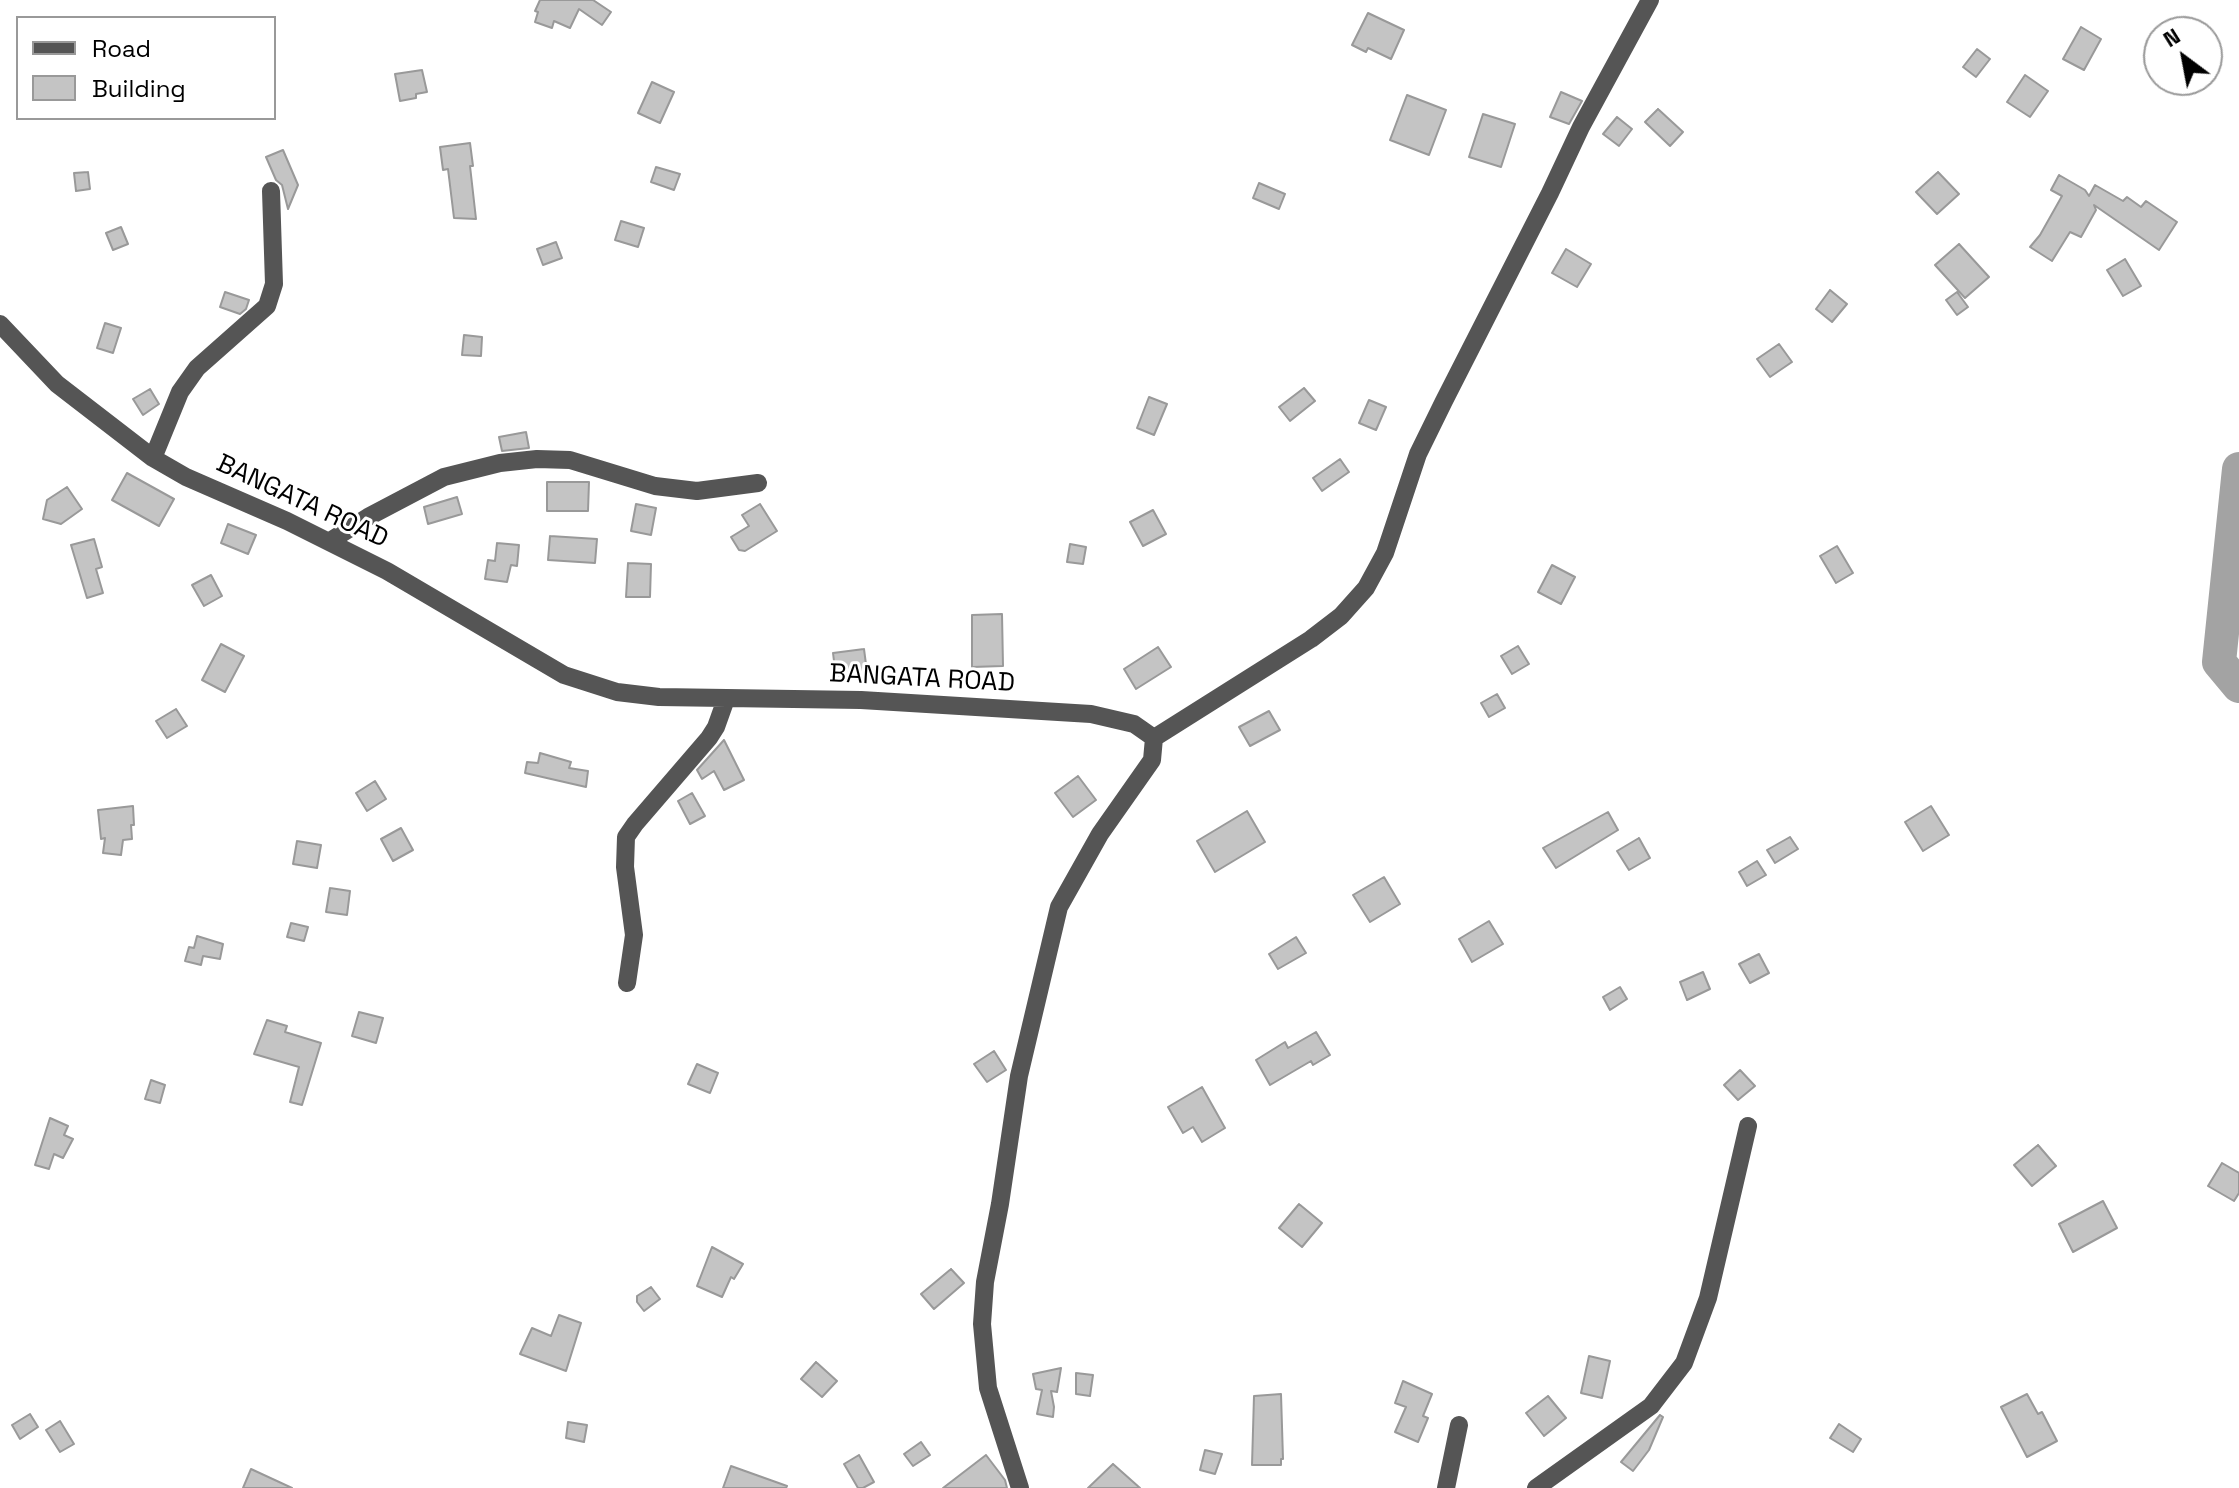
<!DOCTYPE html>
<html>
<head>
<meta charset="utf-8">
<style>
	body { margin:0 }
	#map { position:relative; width:2239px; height:1488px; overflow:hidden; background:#fff; font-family:"Space Grotesk",sans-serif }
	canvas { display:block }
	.legend { position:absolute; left:16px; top:16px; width:260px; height:104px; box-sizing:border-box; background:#fff; border:2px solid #999; margin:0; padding:10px 14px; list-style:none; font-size:24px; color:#000 }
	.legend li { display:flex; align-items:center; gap:16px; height:40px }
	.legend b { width:40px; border:2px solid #999 }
	.north { position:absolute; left:2143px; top:16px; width:80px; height:80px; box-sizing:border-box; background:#fff; border:2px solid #999; border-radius:50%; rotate:328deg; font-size:22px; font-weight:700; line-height:32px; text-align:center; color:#000 }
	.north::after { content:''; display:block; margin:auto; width:28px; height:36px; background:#000; clip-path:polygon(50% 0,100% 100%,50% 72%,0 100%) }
</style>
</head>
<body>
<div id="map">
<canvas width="2239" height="1488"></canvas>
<ul class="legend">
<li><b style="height:10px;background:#555"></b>Road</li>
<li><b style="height:22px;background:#c4c4c4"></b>Building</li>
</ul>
<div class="north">N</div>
</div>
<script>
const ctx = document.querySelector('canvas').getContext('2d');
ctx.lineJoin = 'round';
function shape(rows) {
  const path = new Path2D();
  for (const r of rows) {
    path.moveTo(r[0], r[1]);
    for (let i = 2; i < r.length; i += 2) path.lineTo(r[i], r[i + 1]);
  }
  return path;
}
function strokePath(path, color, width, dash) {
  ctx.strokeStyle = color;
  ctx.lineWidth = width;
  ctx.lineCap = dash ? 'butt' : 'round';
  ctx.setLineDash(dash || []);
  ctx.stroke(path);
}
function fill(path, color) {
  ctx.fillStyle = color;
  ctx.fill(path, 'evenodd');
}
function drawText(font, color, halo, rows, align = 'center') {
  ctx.font = font + ' "Space Grotesk",sans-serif';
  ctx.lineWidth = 6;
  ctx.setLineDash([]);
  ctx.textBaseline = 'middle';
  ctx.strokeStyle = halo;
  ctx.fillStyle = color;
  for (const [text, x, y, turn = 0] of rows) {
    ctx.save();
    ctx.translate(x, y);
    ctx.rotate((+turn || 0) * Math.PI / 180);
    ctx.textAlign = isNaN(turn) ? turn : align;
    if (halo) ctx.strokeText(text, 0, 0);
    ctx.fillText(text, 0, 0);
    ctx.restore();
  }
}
const river = shape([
	[2239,469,2219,662,2239,686]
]);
const building = shape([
	[540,0,593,0,611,12,602,25,579,9,570,28,554,21,552,28,535,22,538,12,535,11,540,0],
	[1368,13,1404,30,1391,59,1368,48,1366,52,1352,45,1368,13],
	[2081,27,2101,39,2084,70,2063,59,2081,27],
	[1977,49,1990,59,1976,77,1963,67,1977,49],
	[422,70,427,92,416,94,416,98,400,101,395,74,422,70],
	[2025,75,2048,91,2030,117,2007,102,2025,75],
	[652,82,674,92,660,123,638,113,652,82],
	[1561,92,1582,101,1569,124,1550,117,1561,92],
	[1407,95,1446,110,1429,155,1390,140,1407,95],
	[1658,109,1683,132,1670,146,1645,122,1658,109],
	[1483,114,1515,124,1501,167,1469,157,1483,114],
	[1617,117,1632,129,1619,146,1603,134,1617,117],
	[470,143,473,166,470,166,476,219,454,218,448,169,443,170,440,147,470,143],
	[283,150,298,185,288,209,282,185,276,180,266,157,283,150],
	[656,167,680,174,674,190,651,182,656,167],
	[88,172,90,189,76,191,74,173,88,172],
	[1938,172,1959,194,1937,214,1916,192,1938,172],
	[2059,175,2085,190,2089,196,2095,185,2123,201,2127,197,2141,207,2146,201,2177,222,2159,250,2094,205,2096,210,2081,237,2070,232,2052,261,2030,247,2040,235,2062,196,2051,190,2059,175],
	[1259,183,1285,194,1279,209,1253,198,1259,183],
	[621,221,644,228,638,247,615,240,621,221],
	[121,227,128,244,113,250,106,233,121,227],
	[556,242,562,258,543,265,537,249,556,242],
	[1959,244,1989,277,1965,298,1935,265,1959,244],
	[1566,249,1591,264,1577,287,1552,273,1566,249],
	[2125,259,2141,286,2123,296,2107,270,2125,259],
	[1830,290,1847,304,1832,322,1816,309,1830,290],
	[225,292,249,300,246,309,240,314,220,307,225,292],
	[1957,292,1968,307,1957,315,1946,300,1957,292],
	[105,323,121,328,113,353,97,348,105,323],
	[464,335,482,337,481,356,462,355,464,335],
	[1779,344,1792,362,1770,377,1757,359,1779,344],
	[1304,388,1315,401,1290,421,1279,407,1304,388],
	[150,389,159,404,143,415,133,399,150,389],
	[1149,397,1167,404,1154,435,1137,428,1149,397],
	[1369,400,1386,407,1376,430,1359,423,1369,400],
	[526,432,529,448,502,451,499,437,526,432],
	[1340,459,1349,472,1322,491,1313,478,1340,459],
	[127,473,174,499,159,526,112,500,127,473],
	[547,482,589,482,588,511,547,511,547,482],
	[67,487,82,509,61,524,43,519,47,500,67,487],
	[457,497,462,514,428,524,424,507,457,497],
	[636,504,656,508,651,535,631,531,636,504],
	[760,504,777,531,745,551,739,550,731,537,749,526,742,515,760,504],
	[1153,510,1166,534,1143,546,1130,522,1153,510],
	[228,524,256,535,248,554,221,543,228,524],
	[550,536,597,539,595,563,548,560,550,536],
	[94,539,102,567,96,569,103,593,87,598,71,545,94,539],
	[497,543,519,545,517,566,511,565,507,582,485,579,488,560,495,561,497,543],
	[1070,544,1086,547,1083,564,1067,562,1070,544],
	[1837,546,1853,573,1836,583,1820,556,1837,546],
	[628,563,651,564,650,597,626,597,628,563],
	[1552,565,1575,577,1561,604,1538,592,1552,565],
	[211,575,222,596,204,606,192,585,211,575],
	[1002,614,1003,666,972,667,972,615,1002,614],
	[221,644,244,656,225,692,202,680,221,644],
	[1518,646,1529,664,1512,674,1501,656,1518,646],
	[1158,647,1171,667,1136,689,1124,669,1158,647],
	[864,649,867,672,836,677,833,653,864,649],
	[1497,694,1505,708,1489,717,1481,703,1497,694],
	[176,709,187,726,167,738,156,721,176,709],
	[1269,711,1280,730,1250,746,1239,727,1269,711],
	[724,740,744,780,724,790,714,771,702,779,697,770,724,740],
	[540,753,571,762,569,768,588,771,586,787,525,773,527,762,538,763,540,753],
	[1078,776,1096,800,1073,817,1055,793,1078,776],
	[375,781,386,799,367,811,356,793,375,781],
	[692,793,705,816,690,824,678,801,692,793],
	[133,806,134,825,131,825,132,839,123,840,121,855,103,853,105,838,101,839,98,810,133,806],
	[1931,806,1949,835,1923,851,1905,822,1931,806],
	[1247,811,1265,842,1215,872,1197,841,1247,811],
	[1608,812,1618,830,1556,868,1543,848,1608,812],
	[401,828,413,850,393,861,381,839,401,828],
	[1790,837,1798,849,1775,863,1767,850,1790,837],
	[1639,838,1650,858,1629,870,1617,851,1639,838],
	[297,841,321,845,317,868,293,864,297,841],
	[1757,861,1766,875,1747,886,1739,872,1757,861],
	[1384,877,1400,904,1370,922,1353,895,1384,877],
	[330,888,350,891,347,915,326,912,330,888],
	[1489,921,1503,944,1472,962,1459,939,1489,921],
	[291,923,308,927,304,941,287,937,291,923],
	[197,936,223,944,220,959,203,956,201,965,185,961,189,947,194,948,197,936],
	[1296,937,1306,953,1278,969,1269,954,1296,937],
	[1759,954,1769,973,1750,983,1739,964,1759,954],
	[1703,972,1710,989,1687,1000,1680,982,1703,972],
	[1620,987,1627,999,1610,1010,1603,997,1620,987],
	[359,1012,383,1018,376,1043,352,1036,359,1012],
	[267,1020,287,1026,285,1032,321,1043,302,1105,290,1102,299,1067,254,1054,267,1020],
	[1316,1032,1330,1055,1313,1065,1311,1061,1270,1085,1256,1060,1285,1042,1288,1048,1316,1032],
	[994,1051,1006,1070,987,1082,974,1064,994,1051],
	[697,1064,718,1073,710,1093,688,1084,697,1064],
	[1740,1070,1755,1086,1738,1100,1724,1085,1740,1070],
	[151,1080,165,1085,160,1103,145,1099,151,1080],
	[1202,1087,1225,1128,1202,1142,1193,1127,1183,1133,1168,1107,1202,1087],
	[50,1118,68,1126,64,1135,73,1139,63,1158,54,1154,49,1169,35,1165,50,1118],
	[2038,1145,2056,1166,2032,1186,2014,1165,2038,1145],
	[2222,1163,2239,1173,2239,1193,2234,1201,2208,1186,2222,1163],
	[2103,1201,2117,1228,2073,1252,2059,1224,2103,1201],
	[1299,1204,1322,1223,1302,1247,1279,1228,1299,1204],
	[712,1247,743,1264,734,1279,731,1277,722,1297,697,1286,712,1247],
	[951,1269,964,1283,934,1309,921,1294,951,1269],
	[651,1287,660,1299,644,1311,637,1302,637,1296,651,1287],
	[559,1315,581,1323,566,1371,520,1354,532,1328,551,1336,559,1315],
	[1589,1356,1610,1361,1602,1398,1581,1393,1589,1356],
	[816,1362,837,1381,822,1397,801,1379,816,1362],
	[1061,1368,1057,1392,1051,1391,1054,1407,1053,1417,1037,1414,1042,1390,1036,1389,1033,1374,1061,1368],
	[1076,1373,1093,1375,1090,1396,1076,1394,1076,1373],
	[1403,1381,1432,1394,1423,1416,1428,1418,1418,1442,1395,1432,1406,1407,1395,1403,1403,1381],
	[1281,1394,1283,1459,1281,1459,1281,1465,1252,1465,1254,1396,1281,1394],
	[2027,1394,2038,1414,2042,1412,2057,1441,2027,1457,2001,1407,2027,1394],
	[1548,1396,1566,1418,1544,1436,1526,1413,1548,1396],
	[30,1414,38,1427,20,1439,12,1425,30,1414],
	[1660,1415,1663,1417,1649,1450,1633,1471,1621,1462,1660,1415],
	[60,1421,74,1444,60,1452,46,1430,60,1421],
	[568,1422,587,1425,584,1442,566,1438,568,1422],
	[1839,1424,1861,1439,1853,1452,1830,1438,1839,1424],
	[921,1442,930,1455,913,1466,904,1454,921,1442],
	[1205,1450,1222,1454,1215,1474,1200,1470,1205,1450],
	[859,1455,874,1482,863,1488,858,1488,844,1464,859,1455],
	[986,1455,1005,1480,1007,1488,943,1488,986,1455],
	[1113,1464,1140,1488,1088,1488,1113,1464],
	[731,1466,787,1486,786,1488,723,1488,731,1466],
	[251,1469,292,1488,243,1488,251,1469]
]);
const minor = shape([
	[0,324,57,384,153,458,186,477,287,521,387,571,564,675,617,692,659,697,861,700,1091,714,1134,724,1154,738,1152,760,1100,834,1059,907,1019,1076,1000,1204,985,1282,982,1324,988,1388,1020,1488],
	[153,458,180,392,197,368,267,306,274,284,271,191],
	[330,541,368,517,444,477,500,463,537,459,570,460,655,486,697,491,758,483],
	[1154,738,1311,639,1341,616,1366,588,1385,553,1418,454,1444,401,1550,193,1581,127,1650,0],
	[627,983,634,935,625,867,626,837,635,824,709,738,716,727,726,699],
	[1446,1488,1459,1425],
	[1536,1488,1651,1406,1684,1363,1708,1298,1748,1126]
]);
const streetNames = [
	["BANGATA ROAD",302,502,25],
	["BANGATA ROAD",922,679,3]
];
strokePath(river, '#a3a3a3', 34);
fill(building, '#c4c4c4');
strokePath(building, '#999', 2);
strokePath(minor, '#555', 18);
drawText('26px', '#000', '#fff', streetNames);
</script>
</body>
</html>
